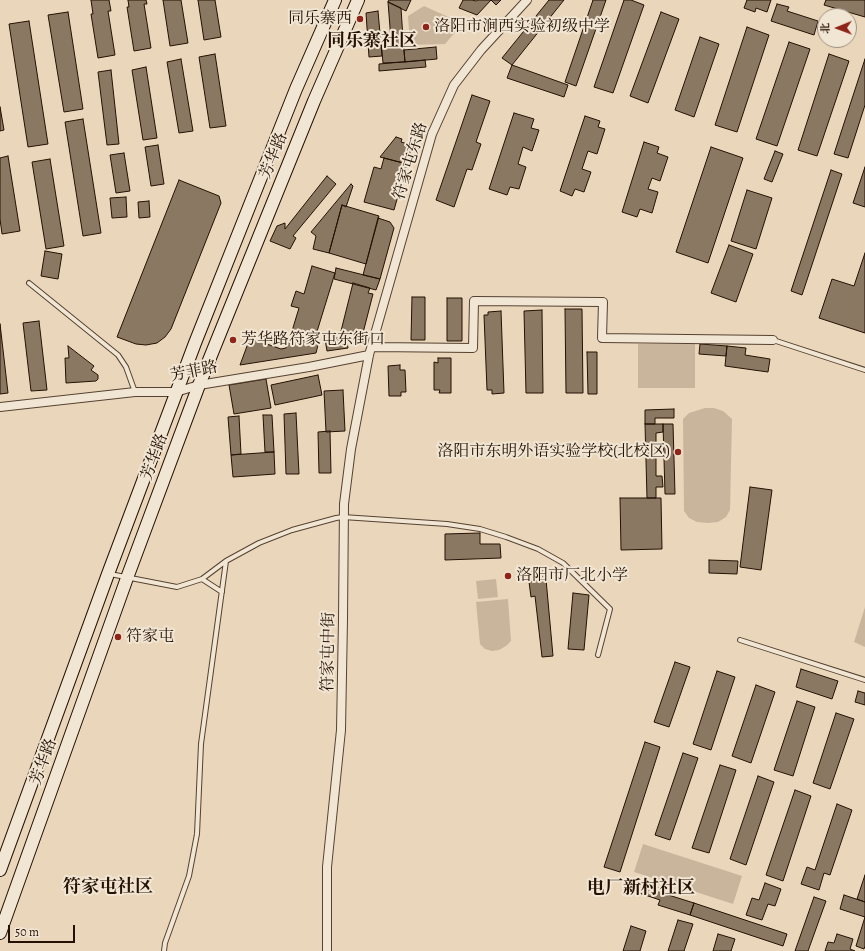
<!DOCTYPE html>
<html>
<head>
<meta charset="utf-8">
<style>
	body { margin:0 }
	#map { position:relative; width:865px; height:951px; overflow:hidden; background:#ead7bb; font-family:Alegreya,"Noto Serif SC",serif }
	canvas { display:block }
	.north { position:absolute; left:817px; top:8px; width:40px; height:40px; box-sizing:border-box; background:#f1e5d3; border:1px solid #9f9080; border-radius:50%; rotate:269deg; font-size:11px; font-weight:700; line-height:16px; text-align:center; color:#241103 }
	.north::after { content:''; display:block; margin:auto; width:14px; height:18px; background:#8f2418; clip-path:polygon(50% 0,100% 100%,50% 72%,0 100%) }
	.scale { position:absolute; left:8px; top:925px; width:67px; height:18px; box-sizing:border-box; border:2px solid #241103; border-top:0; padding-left:5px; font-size:12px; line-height:14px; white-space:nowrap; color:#241103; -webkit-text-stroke:3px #f1e5d3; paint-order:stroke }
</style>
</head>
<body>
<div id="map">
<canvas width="865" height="951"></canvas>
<div class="north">北</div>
<div class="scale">50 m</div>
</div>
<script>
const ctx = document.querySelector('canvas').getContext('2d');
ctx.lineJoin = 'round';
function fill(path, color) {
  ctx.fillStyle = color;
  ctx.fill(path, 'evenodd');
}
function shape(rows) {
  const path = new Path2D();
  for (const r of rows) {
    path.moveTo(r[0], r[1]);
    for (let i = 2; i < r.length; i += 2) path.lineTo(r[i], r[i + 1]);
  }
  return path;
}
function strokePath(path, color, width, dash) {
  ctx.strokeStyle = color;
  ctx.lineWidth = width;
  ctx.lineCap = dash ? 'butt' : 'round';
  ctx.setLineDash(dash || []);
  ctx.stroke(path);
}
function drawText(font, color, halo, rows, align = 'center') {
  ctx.font = font + ' Alegreya,"Noto Serif SC",serif';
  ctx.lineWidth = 4;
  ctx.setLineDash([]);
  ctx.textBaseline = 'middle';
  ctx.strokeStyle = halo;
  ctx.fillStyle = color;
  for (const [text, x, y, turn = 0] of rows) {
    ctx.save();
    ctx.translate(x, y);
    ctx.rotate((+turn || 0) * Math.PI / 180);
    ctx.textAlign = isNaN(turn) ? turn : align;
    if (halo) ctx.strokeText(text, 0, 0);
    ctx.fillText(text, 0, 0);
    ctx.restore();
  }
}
const green = shape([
	[424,6,455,20,458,29,445,44,410,45,408,16],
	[638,344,695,344,695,388,638,388],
	[705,408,714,408,723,411,732,419,730,510,726,517,718,522,708,523,697,522,689,518,684,511,683,419,689,413],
	[496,579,498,597,478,599,476,581],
	[508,599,511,641,506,646,499,650,492,651,485,649,480,644,476,602],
	[865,607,865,647,854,642],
	[643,844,742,876,733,904,634,872]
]);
const building = shape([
	[91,0,109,0,111,11,108,11,115,55,98,58,91,14,93,14,91,0],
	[128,0,146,0,147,4,144,4,151,48,134,51,127,7,129,7,128,0],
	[163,0,181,0,188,43,170,46,163,0],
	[198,0,215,0,221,37,204,40,198,0],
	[389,0,411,0,406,11,388,2,389,0],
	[463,0,472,0,476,1,478,0,491,0,477,15,459,8,463,0],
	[491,0,501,0,496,5,491,0],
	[549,0,564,0,512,65,502,58,549,0],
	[593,0,606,0,576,86,565,82,593,0],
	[624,0,631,0,644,5,613,93,594,87,624,0],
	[747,0,771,0,767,12,756,8,755,12,744,8,747,0],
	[826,0,865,0,865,17,824,5,826,0],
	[388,2,401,8,403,39,391,40,388,2],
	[777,4,789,7,787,11,818,21,814,35,771,21,777,4],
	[378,11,382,56,369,57,366,13,378,11],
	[68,12,83,109,64,112,48,15,68,12],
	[661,12,679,19,648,103,630,96,661,12],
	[29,21,48,144,28,147,9,24,29,21],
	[747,27,769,35,737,132,715,125,747,27],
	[700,37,719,44,694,117,675,110,700,37],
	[403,39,405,62,383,63,381,41,403,39],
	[789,42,810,49,777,146,756,139,789,42],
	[436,47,437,59,405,62,404,50,436,47],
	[215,54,226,126,210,128,199,57,215,54],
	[829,54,849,61,817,156,798,150,829,54],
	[181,59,193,131,179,133,167,62,181,59],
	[865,59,865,105,848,158,834,154,865,59],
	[425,60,426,67,379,71,379,64,425,60],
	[512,65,568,85,564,97,507,78,512,65],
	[146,67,157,138,143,140,132,70,146,67],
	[111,70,119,144,107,145,98,72,111,70],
	[472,95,490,101,476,142,481,144,472,170,467,169,454,207,436,200,472,95],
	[0,107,4,130,0,131,0,107],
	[514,113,534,119,531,128,539,130,532,151,523,147,518,164,526,167,519,189,510,187,507,195,489,189,514,113],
	[585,116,600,121,598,127,605,129,597,154,588,151,582,169,591,172,584,192,575,189,572,196,560,191,585,116],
	[83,119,101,233,83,236,65,122,83,119],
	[396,137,402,139,401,142,412,145,407,164,380,157,396,137],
	[644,142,659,147,657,153,668,157,660,181,652,178,648,189,658,192,652,213,640,209,637,217,622,212,644,142],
	[158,145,164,184,151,186,145,147,158,145],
	[711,147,743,158,708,263,676,252,711,147],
	[775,151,783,154,772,182,764,179,775,151],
	[124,153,130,191,116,193,110,155,124,153],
	[8,156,20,231,2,234,0,219,0,158,8,156],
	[384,158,407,164,394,210,364,202,374,167,381,169,384,158],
	[50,159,64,246,46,249,32,162,50,159],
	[865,167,865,207,853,203,865,167],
	[831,170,842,174,802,295,791,291,831,170],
	[327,176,336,184,293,236,296,238,290,249,270,241,277,226,285,223,285,229,327,176],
	[179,180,219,196,221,203,171,329,165,337,157,343,146,345,136,344,117,337,179,180],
	[351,184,353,186,346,207,342,205,329,253,313,249,316,236,311,232,351,184],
	[747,190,772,198,756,249,731,241,747,190],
	[126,197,127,217,112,218,110,198,126,197],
	[149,201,150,217,139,218,138,202,149,201],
	[342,205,379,216,366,264,329,253,342,205],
	[378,218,390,222,394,228,380,279,363,275,378,218],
	[729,245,753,254,736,302,711,293,729,245],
	[45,251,62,254,58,279,41,276,45,251],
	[865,253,865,333,819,318,832,279,854,286,865,253],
	[312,266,335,273,315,338,292,331,299,308,291,306,296,291,304,294,312,266],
	[336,268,380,279,376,290,334,279,336,268],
	[353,283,370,288,368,293,373,294,363,333,358,331,356,335,341,331,353,283],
	[412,297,425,297,425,340,411,340,412,297],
	[447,298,462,298,462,341,447,341,447,298],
	[565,309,582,309,583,393,566,393,565,309],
	[542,310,543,393,526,393,524,311,542,310],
	[501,311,504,393,492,394,492,390,487,390,484,315,488,315,488,312,501,311],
	[39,321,47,390,31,391,23,323,39,321],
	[0,324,8,393,0,394,0,324],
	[289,336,318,345,316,353,240,365,250,338,281,349,286,348,289,336],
	[346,337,348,348,327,351,325,339,346,337],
	[700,344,727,346,726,356,699,354,700,344],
	[68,346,94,366,91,370,98,375,98,379,96,381,66,383,65,358,69,358,68,346],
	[727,346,746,348,745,355,770,359,768,372,725,366,727,346],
	[587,352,597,352,597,394,588,394,587,352],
	[438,358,451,358,451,393,439,393,440,390,434,390,434,362,438,363,438,358],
	[400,365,400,370,405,370,406,392,401,392,401,396,389,396,388,366,400,365],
	[318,375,322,395,275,405,271,385,318,375],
	[266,379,271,408,234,414,229,385,266,379],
	[343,390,345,431,326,432,324,391,343,390],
	[674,409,674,418,655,418,655,424,645,424,645,410,674,409],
	[296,413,299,474,286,474,284,414,296,413],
	[263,415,272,415,274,452,265,452,263,415],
	[239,416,241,454,231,455,228,417,239,416],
	[645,424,663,424,663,432,656,433,656,476,662,476,663,487,656,487,656,498,647,498,645,424],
	[663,424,673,424,675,494,665,494,663,424],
	[330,431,331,473,319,473,318,432,330,431],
	[274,452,275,474,233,477,231,455,274,452],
	[750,487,772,490,761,570,740,567,750,487],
	[620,498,661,498,662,549,621,550,620,498],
	[480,533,480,544,500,544,501,558,445,560,445,534,480,533],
	[709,560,738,561,737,574,709,573,709,560],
	[545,568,553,656,542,657,535,596,531,597,529,582,533,581,532,569,545,568],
	[573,593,589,595,584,650,568,649,573,593],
	[675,662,690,667,669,727,654,722,675,662],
	[801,669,838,681,832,699,796,687,801,669],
	[717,671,735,677,711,750,693,744,717,671],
	[756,685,775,692,751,763,732,756,756,685],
	[858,691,865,693,865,705,855,702,858,691],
	[797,701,815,707,793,776,774,770,797,701],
	[836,713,854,719,830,789,813,783,836,713],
	[645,742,660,747,620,872,604,867,645,742],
	[683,753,698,758,670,840,655,835,683,753],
	[720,765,736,770,709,853,692,848,720,765],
	[758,776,774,782,746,865,730,859,758,776],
	[795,790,811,796,783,881,766,875,795,790],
	[837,804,852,810,830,875,824,873,819,890,801,884,807,867,815,870,837,804],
	[865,875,865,902,857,899,865,875],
	[634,880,663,889,662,893,694,903,690,915,658,905,660,900,630,890,634,880],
	[765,883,781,889,775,906,768,904,762,920,746,915,752,898,759,900,765,883],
	[844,895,865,902,865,917,840,909,844,895],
	[814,897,826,901,808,951,795,951,814,897],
	[694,903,787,934,783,946,690,915,694,903],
	[865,917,865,946,864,949,856,946,865,917],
	[678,920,693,924,684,951,668,951,678,920],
	[631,926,646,931,640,951,623,951,631,926],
	[718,934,735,939,731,951,713,951,718,934],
	[837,934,853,939,850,949,855,951,825,951,828,942,834,943,837,934]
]);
const service = shape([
	[29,283,118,355,126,367,135,392],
	[773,340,865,370],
	[110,574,177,587,202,579,226,561,259,543,292,530,336,518,343,517,447,524,480,529,506,537,538,549,563,563,610,609,598,655],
	[202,579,222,592],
	[740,640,865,680],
	[164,951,165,943,189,876,197,834,201,744,226,561]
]);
const minor = shape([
	[372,347,473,348,474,301,603,302,602,338,773,340],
	[0,407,135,392,176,392,199,385,309,367,369,355],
	[327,951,327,867,341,730,343,619,344,504,351,449,369,355,432,134,454,85,481,50,527,0]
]);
const secondary = shape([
	[0,870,108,574,195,343,296,89,335,0],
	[0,933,127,578,199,385,314,101,358,0]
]);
const markers = [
	[360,19,4,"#8f2418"],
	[426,27,4,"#8f2418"],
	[233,340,4,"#8f2418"],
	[678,452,4,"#8f2418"],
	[508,576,4,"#8f2418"],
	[118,637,4,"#8f2418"]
];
const poiNames = [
	["同乐寨西",352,19,"right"],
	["洛阳市涧西实验初级中学",434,27],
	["芳华路符家屯东街口",241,340],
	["洛阳市东明外语实验学校(北校区)",670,452,"right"],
	["洛阳市厂北小学",516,576],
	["符家屯",126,637]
];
const streetNames = [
	["芳华路",274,156,-68],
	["符家屯东路",411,161,-73],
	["芳菲路",194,372,-11],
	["芳华路",155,457,-70],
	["符家屯中街",329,652,-89],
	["芳华路",44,762,-70]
];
const quarterNames = [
	["同乐寨社区",372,42],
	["符家屯社区",108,888],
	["电厂新村社区",641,889]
];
fill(green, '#c8b59c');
fill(building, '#8b7863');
strokePath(building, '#241103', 1);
strokePath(service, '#564231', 6);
strokePath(minor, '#564231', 10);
strokePath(secondary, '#241103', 14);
strokePath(service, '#f1e5d3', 4);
strokePath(minor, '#f1e5d3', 8);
strokePath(secondary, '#f1e5d3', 12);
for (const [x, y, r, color] of markers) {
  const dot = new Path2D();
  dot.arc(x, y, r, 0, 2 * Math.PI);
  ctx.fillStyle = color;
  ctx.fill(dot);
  strokePath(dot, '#f1e5d3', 1.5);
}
drawText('16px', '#241103', '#f1e5d3', poiNames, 'left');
drawText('16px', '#241103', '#f1e5d3', streetNames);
drawText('bold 18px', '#241103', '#f1e5d3', quarterNames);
</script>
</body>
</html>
